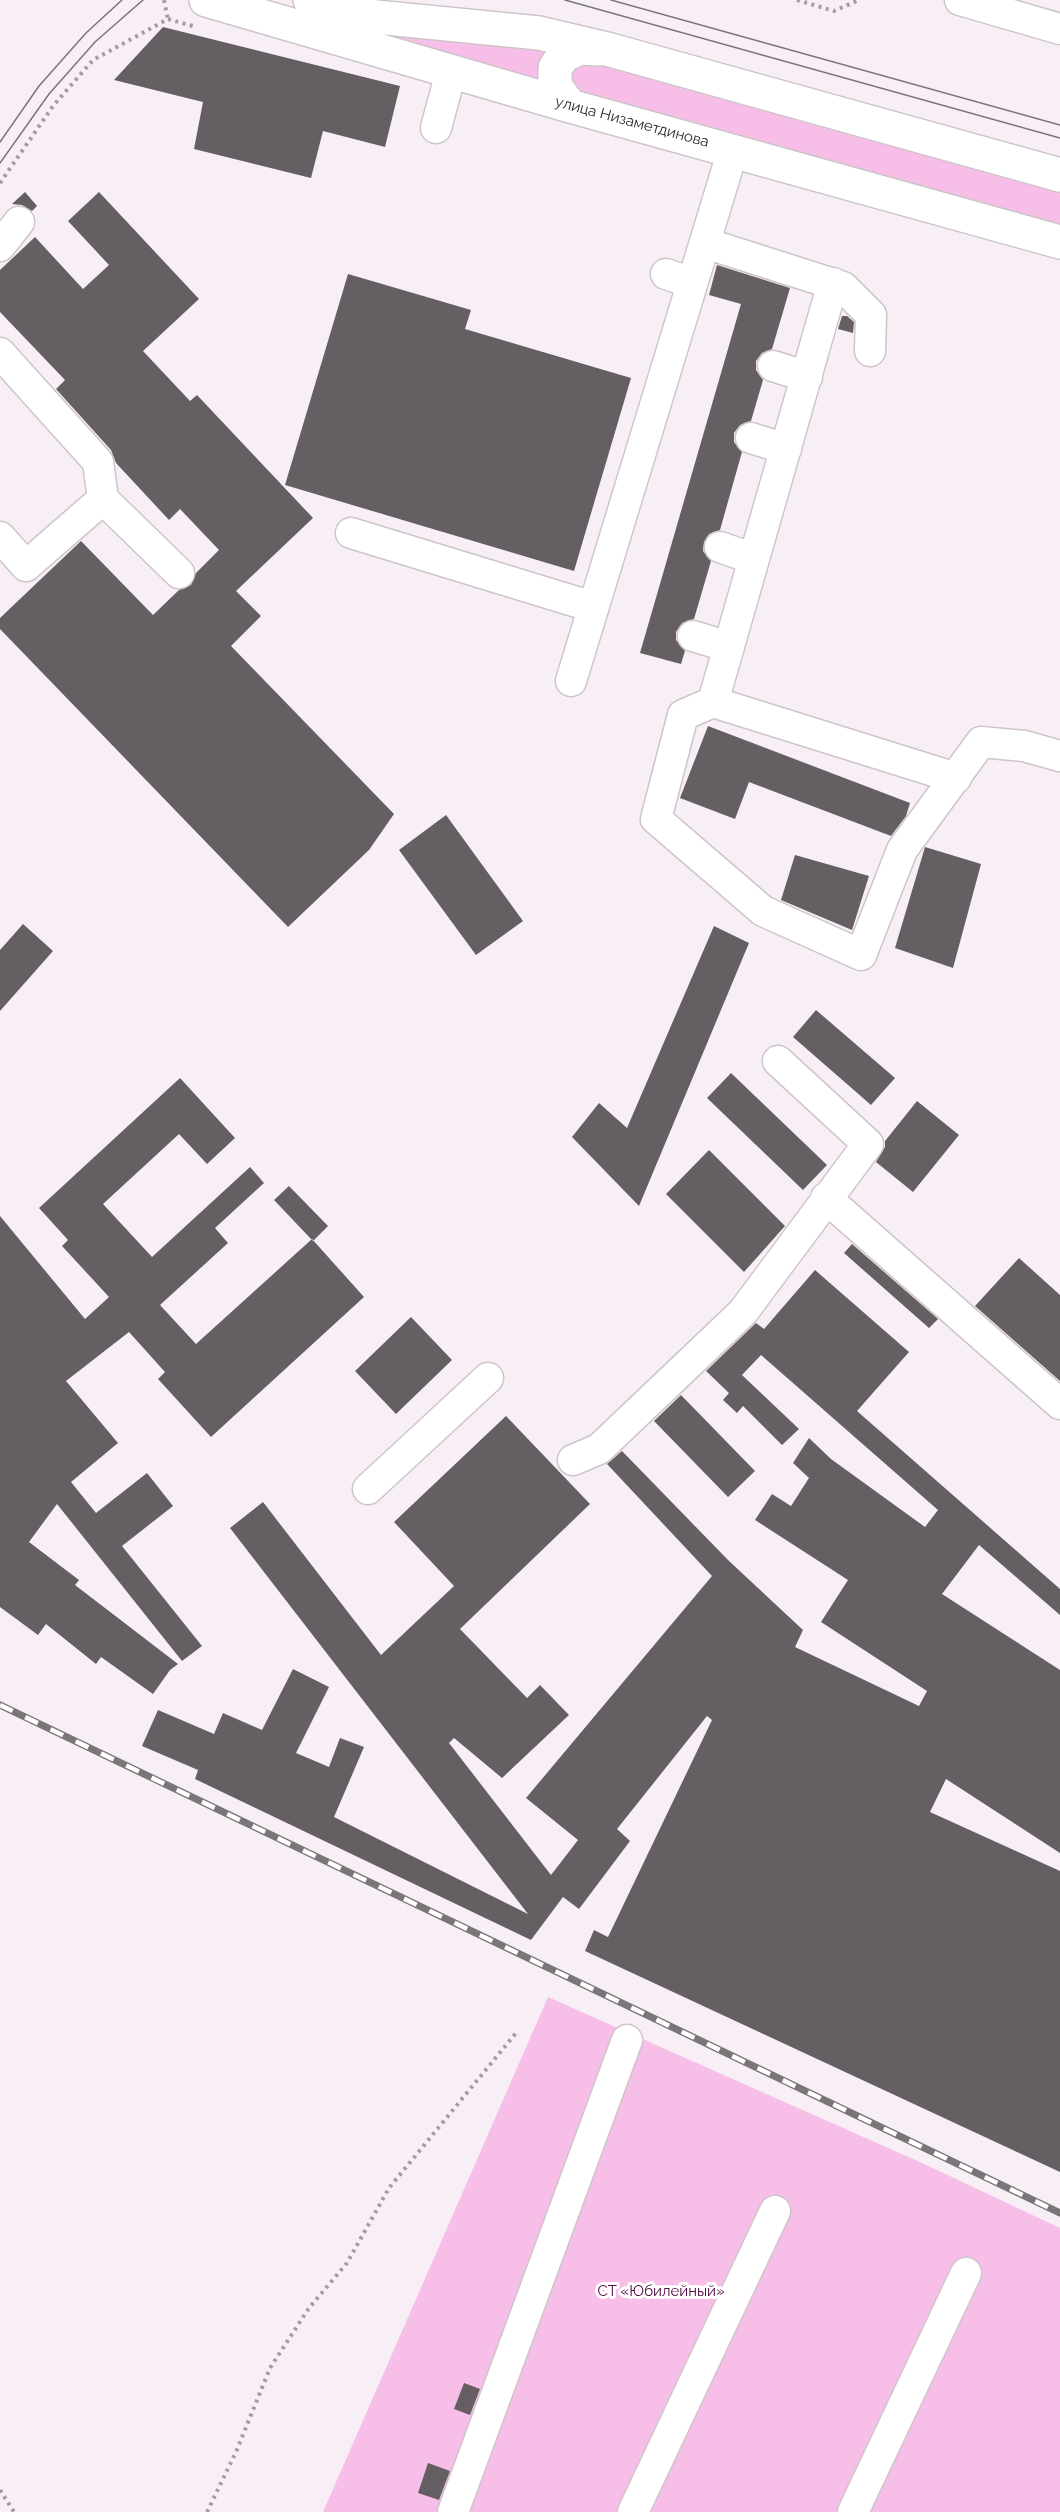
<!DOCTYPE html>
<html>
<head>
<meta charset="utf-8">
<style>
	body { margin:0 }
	canvas { display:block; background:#f7eff5 }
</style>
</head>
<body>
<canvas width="1060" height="2512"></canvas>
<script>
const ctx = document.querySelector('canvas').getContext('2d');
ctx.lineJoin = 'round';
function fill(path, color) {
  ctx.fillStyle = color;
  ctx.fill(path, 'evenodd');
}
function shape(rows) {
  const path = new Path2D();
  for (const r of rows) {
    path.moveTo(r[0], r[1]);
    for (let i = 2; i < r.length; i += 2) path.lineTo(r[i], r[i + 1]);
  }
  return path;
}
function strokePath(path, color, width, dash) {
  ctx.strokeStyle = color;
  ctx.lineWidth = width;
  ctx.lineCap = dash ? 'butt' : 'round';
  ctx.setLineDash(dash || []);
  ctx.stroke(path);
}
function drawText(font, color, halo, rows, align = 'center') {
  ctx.font = font + ' Raleway,sans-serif';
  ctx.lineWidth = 6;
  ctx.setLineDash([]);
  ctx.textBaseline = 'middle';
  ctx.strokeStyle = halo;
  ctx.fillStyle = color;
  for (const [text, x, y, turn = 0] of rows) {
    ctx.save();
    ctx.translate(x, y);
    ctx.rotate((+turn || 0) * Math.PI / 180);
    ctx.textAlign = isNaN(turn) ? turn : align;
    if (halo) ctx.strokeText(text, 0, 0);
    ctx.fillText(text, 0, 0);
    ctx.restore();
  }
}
const green = shape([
	[265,0,358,25,550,48,541,56,538,68,541,85],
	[582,57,1060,190,1060,231,572,94,567,77],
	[548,1997,922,2163,1060,2228,1060,2512,323,2512]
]);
const building = shape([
	[163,27,400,86,385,147,323,131,311,178,194,149,203,102,114,80],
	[25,192,37,206,32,211,22,205,12,204],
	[99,192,199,299,143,351,190,401,197,395,313,518,236,591,261,616,231,646,394,814,369,850,288,927,0,629,0,618,81,541,153,615,179,590,191,585,196,573,219,550,180,509,169,520,116,463,111,450,56,389,65,380,0,312,0,270,35,237,83,289,109,265,68,221],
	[717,265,790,288,772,349,762,353,756,361,756,370,763,380,751,421,740,425,734,433,734,442,742,452,720,530,709,534,704,542,703,551,711,561,694,619,682,623,676,632,676,640,685,651,681,664,640,653,741,304,709,295],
	[348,274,471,310,465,329,631,378,574,571,285,485],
	[842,316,847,316,854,322,853,333,838,329],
	[708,726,910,803,906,816,891,836,749,782,735,819,680,798],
	[446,815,523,921,476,955,399,850],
	[925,847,981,864,953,968,895,948],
	[795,855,869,876,852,930,781,900],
	[23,924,53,951,0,1011,0,950],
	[714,926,749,943,639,1206,572,1137,599,1103,627,1128],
	[816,1010,895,1078,871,1105,793,1037],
	[731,1073,827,1165,803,1190,707,1098],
	[180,1078,235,1138,207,1164,179,1134,103,1204,152,1257,250,1167,264,1183,215,1228,228,1243,160,1305,196,1344,312,1239,364,1297,211,1437,158,1379,165,1372,129,1332,66,1381,118,1443,71,1482,96,1513,147,1473,173,1506,122,1546,202,1646,182,1661,57,1504,29,1542,79,1580,75,1585,178,1664,170,1670,153,1694,101,1657,96,1664,46,1624,38,1635,0,1607,0,1216,85,1319,109,1297,62,1246,68,1240,39,1208],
	[917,1101,959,1135,913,1192,876,1162,885,1147,885,1141],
	[709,1150,785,1226,744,1272,666,1194],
	[289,1186,328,1226,313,1241,274,1200],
	[852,1244,938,1319,929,1328,844,1253],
	[1019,1258,1060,1295,1060,1381,975,1306],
	[815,1270,909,1352,857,1411,1060,1589,1060,1615,979,1545,942,1594,1060,1670,1060,1853,946,1779,930,1812,1060,1871,1060,2172,585,1951,594,1930,608,1937,712,1720,707,1716,617,1829,630,1841,579,1909,563,1897,531,1940,195,1779,198,1770,142,1746,158,1710,214,1734,223,1713,262,1730,293,1669,329,1687,296,1753,329,1767,340,1738,364,1747,334,1817,528,1914,230,1528,263,1502,381,1655,454,1586,394,1522,506,1416,590,1504,460,1629,527,1698,540,1685,569,1715,502,1778,454,1738,449,1743,551,1875,578,1840,526,1798,712,1576,607,1464,622,1451,728,1560,803,1630,795,1647,919,1706,927,1691,821,1622,848,1580,755,1520,772,1494,791,1506,809,1478,793,1463,809,1438,831,1459,925,1527,938,1510,761,1355,742,1375,799,1429,782,1445,743,1406,737,1413,723,1400,729,1393,706,1371,756,1323,764,1329],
	[411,1317,452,1360,396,1414,355,1371],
	[681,1395,755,1471,728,1497,654,1421],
	[464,2383,480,2389,470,2415,454,2409],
	[428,2463,450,2471,439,2500,418,2493]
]);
const path = shape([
	[164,0,168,19],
	[797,0,834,11,859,0],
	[0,183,53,106,93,60,168,19,196,27],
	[0,2490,14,2512],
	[207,2512,236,2452,270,2368,309,2308,347,2263,389,2188,516,2033]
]);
const minor = shape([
	[960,0,1060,29],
	[436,128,451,72],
	[705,243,843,287,871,315,870,351],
	[0,246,19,222],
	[666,274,692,283],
	[833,283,713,702,956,778],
	[0,353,98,462,103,499,179,573],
	[773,366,807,377],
	[751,438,786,449],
	[351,533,593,607],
	[0,537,26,566,103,499],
	[720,547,754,559],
	[693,636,729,647],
	[571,681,733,150],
	[713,702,683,715,656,819,763,911,861,955,902,850,981,742,1024,746,1060,756],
	[826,1198,1060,1404],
	[573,1460,599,1449,743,1312,868,1144,778,1061],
	[368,1489,488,1378],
	[453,2512,627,2040],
	[633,2512,775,2211],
	[853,2512,966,2273]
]);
const major = shape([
	[206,0,570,106,1060,242],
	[310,0,376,17,539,33,607,49,1060,175],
	[570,106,555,86,555,68,563,56,580,48,599,49]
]);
const tram = shape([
	[565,0,1060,138],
	[611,0,1060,125],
	[0,142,39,86,86,33,122,0],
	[0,163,49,94,95,42,143,0]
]);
const rail = shape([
	[0,1705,1060,2213]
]);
const streetNames = [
	["улица Низаметдинова",632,122,15]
];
const parkNames = [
	["СТ «Юбилейный»",661,2291]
];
fill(green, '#f7bee8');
fill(building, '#655e63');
strokePath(minor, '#cec5cb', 33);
strokePath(major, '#cec5cb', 36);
strokePath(path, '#a29ca0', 4, [3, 4.5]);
strokePath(minor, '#fff', 30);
strokePath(major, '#fff', 33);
strokePath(tram, '#7a7578', 1.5);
strokePath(rail, '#7a7578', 7);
strokePath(rail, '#fff', 4.5, [14]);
drawText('15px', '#2d2a2c', '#fff', streetNames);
drawText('15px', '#4d0742', '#fff', parkNames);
</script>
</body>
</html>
